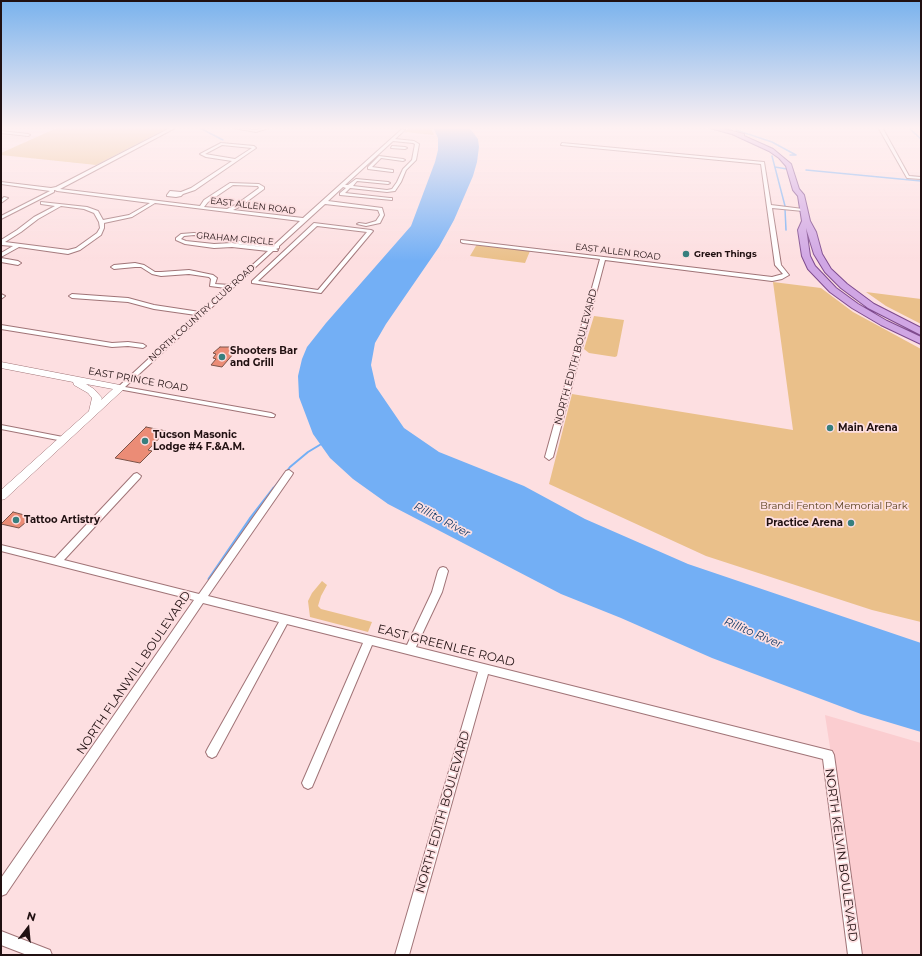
<!DOCTYPE html>
<html>
<head>
<meta charset="utf-8">
<style>
	body { margin:0 }
	#map { position:relative; width:922px; height:956px; overflow:hidden; background:#fddfe1; font-family:Montserrat,sans-serif }
	canvas { display:block }
	.frame { position:absolute; inset:0; border:2px solid #201011; pointer-events:none }
	.north { position:absolute; left:8px; top:908px; width:40px; height:40px; -webkit-text-stroke:3px #fddfe1; paint-order:stroke; rotate:16deg; font-size:11px; font-weight:700; line-height:16px; text-align:center; color:#201011 }
	.north::after { content:''; display:block; margin:auto; width:14px; height:18px; background:#201011; clip-path:polygon(50% 0,100% 100%,50% 72%,0 100%) }
</style>
</head>
<body>
<div id="map">
<canvas width="922" height="956"></canvas>
<div class="frame"></div>
<div class="north">N</div>
</div>
<script>
const ctx = document.querySelector('canvas').getContext('2d');
ctx.lineJoin = 'round';
function fill(path, color) {
  ctx.fillStyle = color;
  ctx.fill(path, 'evenodd');
}
function shape(rows) {
  const path = new Path2D();
  for (const r of rows) {
    path.moveTo(r[0], r[1]);
    for (let i = 2; i < r.length; i += 2) path.lineTo(r[i], r[i + 1]);
  }
  return path;
}
function strokePath(path, color, width, dash) {
  ctx.strokeStyle = color;
  ctx.lineWidth = width;
  ctx.lineCap = dash ? 'butt' : 'round';
  ctx.setLineDash(dash || []);
  ctx.stroke(path);
}
function drawText(font, color, halo, rows, align = 'center') {
  ctx.font = font + ' Montserrat,sans-serif';
  ctx.lineWidth = 3.5;
  ctx.setLineDash([]);
  ctx.textBaseline = 'middle';
  ctx.strokeStyle = halo;
  ctx.fillStyle = color;
  for (const [text, x, y, turn = 0] of rows) {
    ctx.save();
    ctx.translate(x, y);
    ctx.rotate((+turn || 0) * Math.PI / 180);
    ctx.textAlign = isNaN(turn) ? turn : align;
    if (halo) ctx.strokeText(text, 0, 0);
    ctx.fillText(text, 0, 0);
    ctx.restore();
  }
}
const built = shape([
	[825,715,921,743,921,955,862,955]
]);
const green = shape([
	[59,127,170,127,96,165,1,155,1,153],
	[397,127,430,127,434,135,405,132,408,128],
	[477,244,530,251,525,263,470,256],
	[773,282,821,288,853,312,921,349,921,622,872,610,706,556,549,484,572,394,793,430],
	[866,292,921,299,921,324,886,306],
	[594,316,624,320,617,356,615,357,589,353,584,349],
	[322,581,327,585,321,596,318,606,321,609,372,622,368,632,310,617,308,601,312,593]
]);
const water = shape([
	[433,127,469,127,478,139,479,147,477,162,473,176,454,220,439,247,386,324,375,343,371,365,376,387,404,428,439,452,524,486,585,519,688,564,921,643,921,732,861,714,712,658,621,618,561,594,388,504,353,479,330,458,313,434,299,397,298,376,302,359,307,347,326,323,411,226,435,162,438,150,438,138]
]);
const streamFar2 = shape([
	[198,127,223,140],
	[725,127,731,129],
	[908,127,921,139],
	[736,130,772,142,796,155,790,155],
	[772,156,785,206],
	[775,167,787,169],
	[806,170,921,181],
	[785,209,786,230]
]);
const streamFar1 = shape([
	[273,489,290,467,308,452,323,443]
]);
const stream = shape([
	[209,579,250,519,274,488]
]);
const building = shape([
	[220,347,231,347,234,353,222,367,211,365,216,359,213,358,216,354,213,353,220,347],
	[146,427,166,431,148,450,152,451,140,463,115,458,146,427],
	[13,512,32,517,19,528,1,524,13,512]
]);
const street = shape([
	[172,127,177,127,60,189,200,206,204,200,230,183,259,184,264,187,264,189,241,206,233,210,303,218,402,129,405,130,395,139,414,141,419,144,416,160,406,170,401,182,395,191,387,192,350,188,345,193,390,198,392,198,392,200,340,195,340,193,346,188,343,187,328,201,382,208,384,215,380,223,366,226,357,224,359,223,366,224,376,221,380,215,378,210,325,204,279,246,279,248,276,249,278,250,277,251,273,251,125,387,271,413,275,415,274,417,271,417,118,389,117,388,118,387,196,315,154,309,128,302,72,298,69,296,72,294,128,298,154,305,200,312,226,288,210,286,211,279,209,277,189,274,161,276,152,274,141,267,135,267,114,269,111,267,114,265,135,263,144,265,155,272,161,272,189,270,213,275,217,278,215,284,230,285,268,251,232,247,214,248,185,244,176,240,176,238,181,234,194,233,226,237,239,241,274,245,300,221,155,203,132,217,104,223,104,228,101,235,80,250,68,254,19,247,1,257,1,253,13,246,1,245,1,240,17,230,34,217,55,206,41,204,41,202,87,207,98,211,103,220,129,215,150,203,57,191,55,190,54,190,54,192,1,219,1,216,50,191,1,184,1,182,51,188,56,187,172,127],
	[393,141,413,143,415,144,412,160,403,169,397,182,392,189,387,190,353,186,357,181,388,184,390,183,388,182,356,179,348,185,345,185,393,141],
	[233,185,258,186,259,188,237,204,227,209,204,207,208,202,233,185],
	[61,206,84,209,94,213,99,222,100,228,97,233,76,248,68,250,5,242,21,232,38,219,61,206],
	[194,235,225,239,238,244,271,248,232,243,214,244,186,241,181,239,184,236,194,235],
	[229,127,256,130,266,127,272,127,256,132,229,127],
	[878,127,882,127,909,176,921,177,921,179,907,178,878,127],
	[1,131,28,134,30,135,28,136,1,133,1,131],
	[221,143,254,146,256,148,195,190,183,194,181,196,176,197,167,196,167,195,170,191,181,192,191,188,232,161,206,157,200,154,221,143],
	[222,145,252,148,235,159,205,154,222,145],
	[562,143,764,162,771,205,803,209,805,210,803,211,772,208,781,265,789,275,782,279,772,281,605,260,553,457,549,460,545,457,600,259,463,243,461,242,461,240,772,277,783,274,775,265,761,164,561,145,562,143],
	[392,146,405,147,407,148,405,149,391,148,392,146],
	[379,156,403,159,405,160,403,161,381,158,372,167,393,170,393,172,392,172,368,169,368,167,379,156],
	[4,197,8,198,1,203,1,200,4,197],
	[314,223,371,230,373,231,321,293,252,283,252,281,314,223],
	[317,226,367,232,318,290,258,281,317,226],
	[1,258,18,261,21,263,18,265,1,262,1,258],
	[1,294,5,296,1,299,1,294],
	[1,325,112,343,128,342,143,344,146,346,143,348,128,346,112,347,1,329,1,325],
	[1,425,63,437,67,439,63,441,1,429,1,425],
	[289,470,293,473,292,475,208,596,407,645,432,592,438,571,440,568,443,567,446,568,448,571,442,592,416,647,832,751,834,755,862,955,848,955,823,759,488,674,409,955,395,955,478,672,372,645,312,787,308,789,304,787,302,783,363,643,287,624,216,756,212,758,208,756,206,752,208,748,279,622,203,603,6,894,1,896,1,878,194,600,1,551,1,545,55,558,134,474,137,473,141,476,140,478,64,560,199,594,286,471,289,470],
	[1,931,50,950,52,955,27,955,1,945,1,931]
]);
const secondary = shape([
	[1,362,120,385,125,388,5,499,1,500,1,490,89,411,92,398,88,393,74,385,73,382,1,368,1,362],
	[86,384,113,389,101,400,102,398,94,389,86,384]
]);
const primary = shape([
	[706,127,716,127,744,134,744,136,773,149,791,164,799,189,804,195,810,221,816,232,822,254,831,269,847,284,874,304,921,328,921,335,868,308,841,288,825,272,814,254,806,228,810,256,815,266,836,288,858,304,887,321,921,337,921,344,881,325,852,308,830,292,808,269,802,256,798,230,802,221,798,196,793,190,786,166,779,158,769,151,732,134,706,127]
]);
const markers = [
	[686,254,4,"#377f7e"],
	[222,357,4,"#377f7e"],
	[830,428,4,"#377f7e"],
	[145,441,4,"#377f7e"],
	[16,520,4,"#377f7e"],
	[851,523,4,"#377f7e"]
];
const farStreetnames = [
	["EAST ALLEN ROAD",253,206,7],
	["GRAHAM CIRCLE",235,239,5],
	["EAST ALLEN ROAD",618,252,7],
	["NORTH COUNTRY CLUB ROAD",202,313,-42]
];
const farPoinames = [
	["Green Things",694,254]
];
const poiNames = [
	["Shooters Bar",230,351],
	["and Grill",230,363],
	["Main Arena",838,428],
	["Tucson Masonic",153,435],
	["Lodge #4 F.&A.M.",153,447],
	["Tattoo Artistry",24,520],
	["Practice Arena",843,523,"right"]
];
const streetNames = [
	["NORTH EDITH BOULEVARD",576,357,-75],
	["EAST PRINCE ROAD",138,380,10]
];
const parkNames = [
	["Brandi Fenton Memorial Park",834,506]
];
const waterNames = [
	["Rillito River",442,520,28],
	["Rillito River",753,633,23]
];
const nearStreetnames = [
	["EAST GREENLEE ROAD",446,646,14],
	["NORTH FLANWILL BOULEVARD",134,673,-56],
	["NORTH EDITH BOULEVARD",443,812,-74],
	["NORTH KELVIN BOULEVARD",841,855,82]
];
fill(built, '#fbcdd0');
fill(green, '#eac08a');
fill(water, '#73aff5');
strokePath(streamFar2, '#73aff5', 1.5);
strokePath(streamFar1, '#73aff5', 2);
strokePath(stream, '#73aff5', 3);
fill(building, '#eb8c76');
strokePath(building, '#7c544a', 1);
strokePath(street, '#a07477', 2);
strokePath(secondary, '#a07477', 1);
strokePath(primary, '#7e4b8e', 2);
fill(street, '#fff');
fill(secondary, '#fff');
fill(primary, '#d0a6e4');
const sky = ctx.createLinearGradient(0, 0, 0, 261);
sky.addColorStop(0, '#79b2ed');
sky.addColorStop(0.49, '#fef1f2');
sky.addColorStop(1, '#fef1f200');
ctx.fillStyle = sky;
ctx.fillRect(0, 0, 922, 261);
for (const [x, y, r, color] of markers) {
  const dot = new Path2D();
  dot.arc(x, y, r, 0, 2 * Math.PI);
  ctx.fillStyle = color;
  ctx.fill(dot);
  strokePath(dot, '#fddfe1', 1.5);
}
drawText('9px', '#201011', '#fddfe1', farStreetnames);
drawText('bold 9px', '#201011', '#fddfe1', farPoinames, 'left');
drawText('bold 10px', '#201011', '#fddfe1', poiNames, 'left');
drawText('10px', '#201011', '#fddfe1', streetNames);
drawText('10px', '#5a411f', '#fddfe1', parkNames);
drawText('italic 11px', '#103966', '#fddfe1', waterNames);
drawText('12px', '#201011', '#fddfe1', nearStreetnames);
</script>
</body>
</html>
